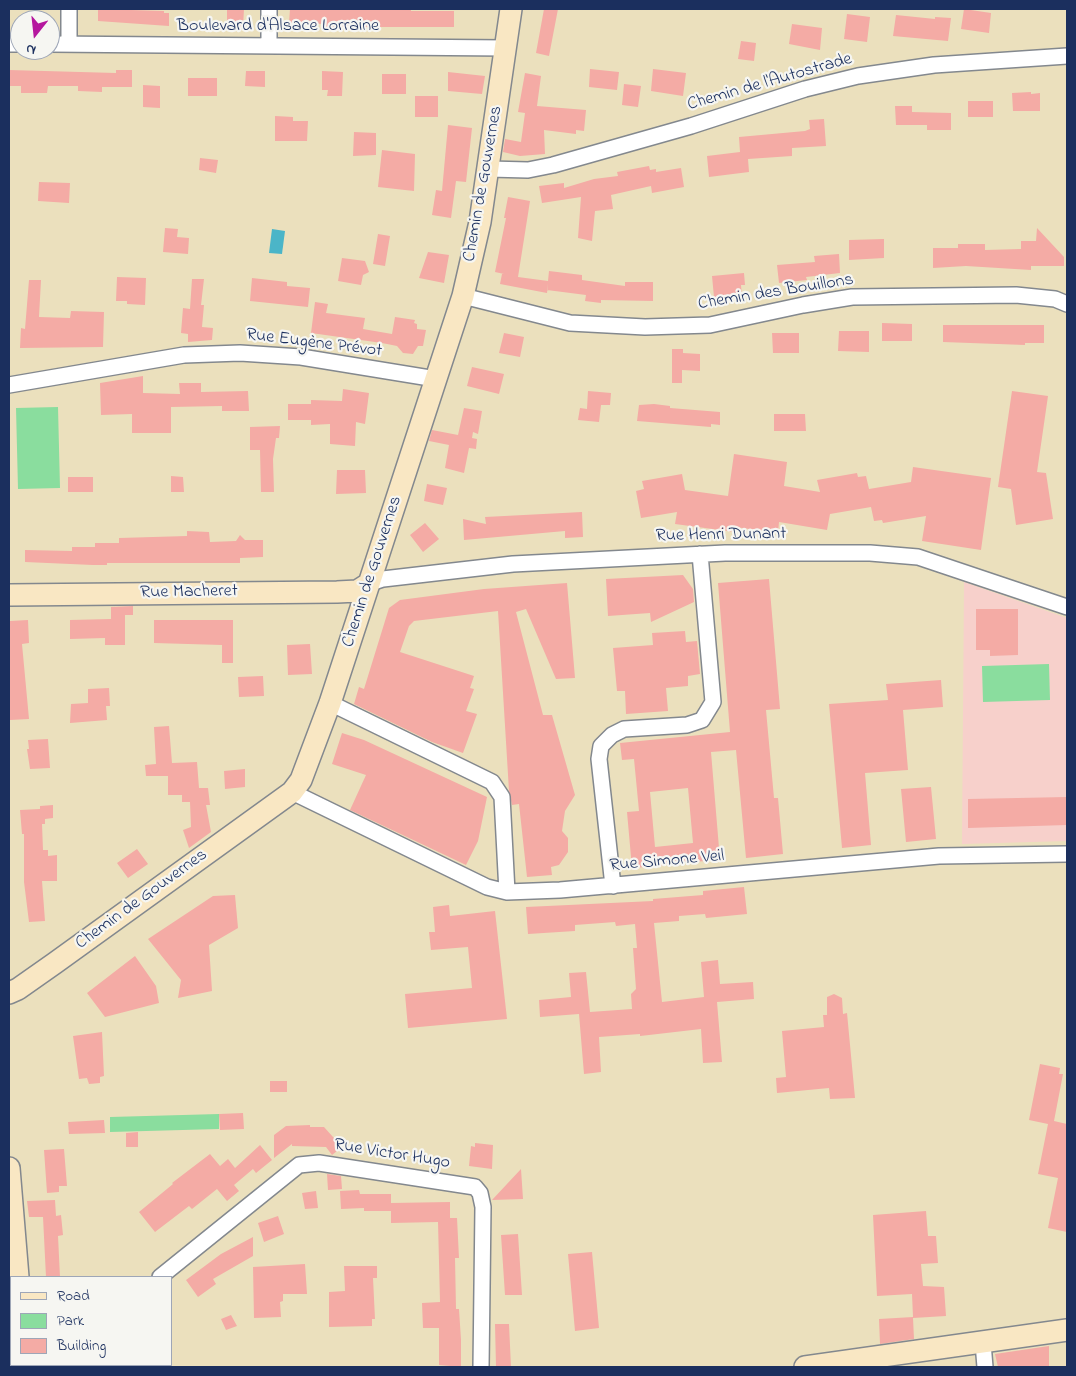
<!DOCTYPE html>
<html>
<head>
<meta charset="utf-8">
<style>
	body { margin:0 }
	#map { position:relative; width:1076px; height:1376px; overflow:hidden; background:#ebe0bd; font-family:"Indie Flower",sans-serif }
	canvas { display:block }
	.frame { position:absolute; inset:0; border:10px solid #1b2f5e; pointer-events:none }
	.legend { position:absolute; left:10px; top:1276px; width:162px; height:90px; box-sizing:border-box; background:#f6f6f2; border:1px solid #9ea6b7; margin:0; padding:6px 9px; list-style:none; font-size:15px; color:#1b2f5e }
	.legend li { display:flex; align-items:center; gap:10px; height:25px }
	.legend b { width:25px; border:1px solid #9ea6b7 }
	.north { position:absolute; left:10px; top:10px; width:50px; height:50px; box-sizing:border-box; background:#f6f6f2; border:1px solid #9ea6b7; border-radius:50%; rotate:196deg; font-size:14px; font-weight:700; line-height:20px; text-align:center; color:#1b2f5e }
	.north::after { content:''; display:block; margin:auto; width:18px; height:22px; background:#b5179e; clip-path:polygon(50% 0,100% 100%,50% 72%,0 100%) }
</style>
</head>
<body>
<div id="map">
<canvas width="1076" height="1376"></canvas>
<div class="frame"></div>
<ul class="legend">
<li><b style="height:6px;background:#f9e7c3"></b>Road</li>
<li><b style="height:14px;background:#8add9e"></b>Park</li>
<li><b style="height:14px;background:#f4aba5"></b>Building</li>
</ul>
<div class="north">N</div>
</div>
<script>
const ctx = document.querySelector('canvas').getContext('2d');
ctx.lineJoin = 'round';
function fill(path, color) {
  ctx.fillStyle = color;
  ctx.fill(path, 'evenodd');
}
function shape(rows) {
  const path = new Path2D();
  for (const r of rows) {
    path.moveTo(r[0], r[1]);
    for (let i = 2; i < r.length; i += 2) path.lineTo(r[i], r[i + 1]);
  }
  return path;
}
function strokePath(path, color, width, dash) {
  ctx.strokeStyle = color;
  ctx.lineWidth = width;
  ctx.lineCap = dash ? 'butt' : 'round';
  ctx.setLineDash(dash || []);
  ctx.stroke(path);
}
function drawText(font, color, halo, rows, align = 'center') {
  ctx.font = font + ' "Indie Flower",sans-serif';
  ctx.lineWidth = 4.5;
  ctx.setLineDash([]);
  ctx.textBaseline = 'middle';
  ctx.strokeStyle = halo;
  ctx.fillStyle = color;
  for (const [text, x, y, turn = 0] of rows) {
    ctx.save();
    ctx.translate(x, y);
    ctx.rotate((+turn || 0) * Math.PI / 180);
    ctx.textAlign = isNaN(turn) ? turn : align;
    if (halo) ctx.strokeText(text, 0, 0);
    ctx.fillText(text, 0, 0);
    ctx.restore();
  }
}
const built = shape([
	[964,582,1067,618,1067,841,962,844]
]);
const green = shape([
	[58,407,60,488,18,489,16,408],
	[1049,664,1050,700,983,702,982,666],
	[219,1114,219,1129,110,1132,110,1117]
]);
const water = shape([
	[272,229,285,231,282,254,269,253]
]);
const building = shape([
	[98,9,164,11,164,13,169,13,169,26,98,21],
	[227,9,244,9,243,27,227,26],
	[290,9,411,9,411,11,454,11,454,27,325,27,325,24,289,23],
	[544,9,558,9,549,56,536,53],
	[964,9,991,13,989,33,961,29],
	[847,14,870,17,867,42,844,39],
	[896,15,935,19,935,17,951,18,948,41,893,36],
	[792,24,822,28,820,50,789,44],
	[741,41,756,43,754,61,738,59],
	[590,69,619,72,617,90,589,87],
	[653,69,686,73,683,96,651,91],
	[9,70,116,73,116,70,132,70,132,87,102,87,102,92,78,91,78,86,48,86,47,93,21,93,21,86,9,86],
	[246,71,265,71,265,87,245,86],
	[322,71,343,72,342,96,327,96,328,90,322,90],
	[448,72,485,76,482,94,448,91],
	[525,73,541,76,537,106,586,110,584,131,576,130,576,134,544,130,545,154,520,156,503,152,505,139,521,142,525,113,518,112],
	[382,74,406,74,406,94,382,94],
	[188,78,217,78,217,96,188,96],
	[624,84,641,86,638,107,622,105],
	[143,85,160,86,160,108,143,107],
	[1031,92,1031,94,1040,93,1040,111,1013,111,1012,93],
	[415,96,438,96,438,117,415,117],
	[968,101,993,101,993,117,968,117],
	[895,106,912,106,912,112,951,113,951,130,927,130,927,125,896,125],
	[275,116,293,117,293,121,308,121,307,141,275,141],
	[824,119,826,146,792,148,792,156,748,159,749,172,709,177,707,156,740,152,739,137,805,131,810,129,809,120],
	[448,125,472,128,466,182,456,181,451,218,432,215,436,190,442,191],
	[354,132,376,133,376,155,353,156],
	[382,150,415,154,414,191,378,187],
	[200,158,218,160,216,173,199,170],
	[649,166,650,170,656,169,656,172,681,168,684,187,652,193,651,186,611,195,613,209,595,211,592,241,578,238,581,197,542,203,539,186,564,183,564,188,594,179,618,176,617,172],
	[39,182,70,183,69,203,38,201],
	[508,197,530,201,518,277,548,281,549,271,582,275,582,280,625,286,625,282,653,282,653,301,601,300,601,303,585,301,586,295,547,290,548,283,547,293,500,284,502,274,504,274,495,272,506,218,504,218],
	[165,228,178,229,177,237,189,238,188,254,163,252],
	[1037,228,1064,257,1064,266,1031,266,1031,270,966,266,933,268,933,248,958,248,958,244,985,244,985,250,1021,249,1021,241,1036,241],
	[378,234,390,236,385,266,373,264],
	[884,239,884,258,849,260,849,240],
	[428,252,449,255,444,283,419,278],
	[839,254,840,273,806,277,807,280,779,283,777,265,815,262,814,256],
	[342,258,365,261,369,272,363,275,361,285,338,281],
	[744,273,745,285,741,285,742,298,714,297,712,276],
	[117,277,146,278,145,305,127,304,127,301,116,301],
	[252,278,287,282,287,286,310,288,308,307,250,301],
	[192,279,204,279,201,305,204,305,202,327,213,328,212,340,188,342,188,334,181,333,183,308,190,309],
	[29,280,41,280,39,317,70,318,71,311,104,312,103,347,20,348,21,328,25,329],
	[315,302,328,304,326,313,365,318,363,329,392,334,395,317,415,320,414,323,417,324,417,329,426,330,423,346,418,346,413,354,403,353,397,346,382,343,311,333],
	[882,323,912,324,912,341,882,341],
	[943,325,1044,325,1044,343,1025,343,1025,345,943,342],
	[839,331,869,331,869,352,838,351],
	[504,333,524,337,520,357,499,353],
	[772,333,799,333,799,353,773,353],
	[672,349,683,349,683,353,700,354,700,371,682,370,682,383,672,383],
	[472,367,504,374,499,394,467,386],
	[143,376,143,393,180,394,179,383,201,383,201,392,248,391,249,411,222,411,222,406,171,407,171,433,132,433,132,414,101,415,100,383],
	[343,389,369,393,365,424,356,422,355,446,330,444,330,424,311,425,311,420,288,420,288,404,311,404,311,400,342,401],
	[588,391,611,393,610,405,601,405,599,422,578,420,580,408,587,409],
	[1012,391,1048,396,1037,472,1046,473,1053,519,1016,525,1011,489,998,487],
	[654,404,670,406,670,408,720,412,720,425,711,424,711,427,637,421,639,405],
	[464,408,482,411,478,434,473,432,472,438,477,439,476,449,469,448,464,473,445,468,449,445,429,441,432,430,458,435],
	[774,414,805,414,806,431,774,431],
	[280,426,279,438,276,438,273,459,274,492,261,492,260,450,250,450,250,427],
	[734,454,787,462,784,486,820,492,817,480,857,473,858,477,866,476,869,489,911,482,913,467,991,478,981,550,922,541,926,516,883,523,882,520,874,521,871,507,830,514,827,530,779,522,778,533,735,527,735,532,675,524,677,512,641,518,636,491,644,489,642,481,682,474,685,490,728,496],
	[337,470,365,470,366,493,336,494],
	[171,476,183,477,184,492,171,492],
	[68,477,93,477,93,492,68,492],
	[427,484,447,488,443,505,424,501],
	[582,512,583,537,565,538,565,531,464,540,463,519,486,524,485,517],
	[425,523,439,539,423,552,410,535],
	[187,531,209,532,210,542,236,541,240,535,245,540,263,540,263,557,240,558,240,563,107,563,107,565,93,565,25,562,25,550,72,551,72,547,95,547,95,543,119,543,119,538,187,536],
	[683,575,693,589,694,602,651,622,650,613,608,616,606,579],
	[769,579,780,709,766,710,774,798,778,798,783,854,746,858,736,750,711,752,720,860,692,862,675,861,660,866,632,868,627,812,639,811,634,759,622,760,620,743,730,732,718,583],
	[688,788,693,843,655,847,650,792],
	[567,583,575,678,556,679,526,609,516,612,543,715,552,715,575,795,565,811,562,831,568,838,568,852,559,865,551,867,552,875,527,877,519,804,512,805,509,791,498,611,414,621,409,626,400,652,474,676,470,688,474,689,466,711,477,714,463,753,432,742,354,704,359,687,364,689,389,608,400,600,484,589],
	[133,606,133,615,125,615,125,645,105,645,105,638,70,639,70,620,111,619,111,607],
	[976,609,1018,609,1018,655,990,656,990,650,976,650],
	[28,620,29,643,22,644,29,719,10,720,10,621],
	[154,620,233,620,233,663,222,663,222,645,154,643],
	[685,631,686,642,697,641,700,674,688,676,688,686,666,688,668,711,626,714,625,691,617,691,613,648,653,645,652,633],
	[310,644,312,674,288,675,287,645],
	[263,676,264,696,239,697,238,677],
	[941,680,943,707,903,710,908,770,865,773,871,845,842,848,829,704,888,700,886,684],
	[109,688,110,706,106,706,107,720,70,723,71,704,88,703,88,689],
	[169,726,172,763,197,762,199,788,208,788,210,805,206,805,211,832,189,848,183,830,191,827,190,802,182,802,182,795,168,795,168,776,146,776,145,765,156,764,154,727],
	[342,733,364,740,487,797,478,841,466,865,350,810,366,775,332,764],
	[48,739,50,768,30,769,27,749,29,749,28,740],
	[245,769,245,787,225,789,224,771],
	[931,787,936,839,906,842,901,789],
	[1067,797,1067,825,968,828,968,799],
	[53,805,53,818,45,819,45,824,42,824,43,850,48,850,48,856,57,855,57,881,42,881,45,921,29,922,24,882,24,834,22,834,20,810,40,809,40,806],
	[137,849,148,864,128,878,117,863],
	[744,887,747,914,706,918,705,914,679,916,679,921,654,923,662,1002,704,997,701,962,718,960,720,984,753,982,754,999,717,1002,722,1062,703,1063,701,1029,649,1035,640,1036,640,1034,599,1037,601,1072,584,1074,579,1014,540,1017,539,1000,571,997,569,973,586,972,590,1012,632,1009,631,994,636,989,633,948,637,948,635,924,616,926,615,922,575,925,575,931,528,934,526,907,653,901,653,899,703,895,703,891],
	[235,895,238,928,209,945,212,991,178,998,181,980,148,939,213,896],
	[449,905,450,916,495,911,507,1019,408,1028,405,994,472,988,468,947,431,950,429,932,435,932,433,907],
	[135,956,156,986,159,1003,105,1017,87,993],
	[834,994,842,998,843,1014,847,1013,855,1098,830,1099,829,1088,777,1093,776,1078,786,1077,782,1031,824,1027,823,1015,827,1015,827,997],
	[102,1032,104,1076,100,1077,100,1083,89,1084,87,1078,79,1079,73,1036],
	[1040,1064,1060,1068,1059,1074,1063,1074,1054,1121,1067,1124,1067,1232,1048,1228,1058,1178,1038,1174,1048,1124,1029,1120],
	[270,1081,287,1081,287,1092,270,1092],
	[243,1113,244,1129,220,1130,219,1114],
	[104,1120,105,1133,69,1134,68,1122],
	[310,1125,310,1127,324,1127,342,1147,332,1155,326,1147,292,1146,292,1144,274,1158,274,1135,286,1126],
	[138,1132,138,1147,126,1147,126,1133],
	[475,1143,493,1145,492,1169,469,1166,471,1146,475,1147],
	[260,1145,272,1160,256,1173,253,1169,234,1185,239,1191,227,1201,217,1189,192,1209,189,1206,155,1232,139,1212,173,1184,172,1183,210,1154,220,1166,228,1159,235,1168],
	[64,1149,67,1186,59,1186,59,1192,47,1193,44,1150],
	[521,1169,523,1199,492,1200],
	[327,1174,341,1176,342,1189,328,1190],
	[359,1190,360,1194,391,1194,391,1211,364,1211,364,1208,341,1209,340,1191],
	[316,1191,318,1208,305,1209,302,1193],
	[55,1200,56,1216,61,1215,63,1235,58,1236,60,1277,46,1277,43,1217,29,1217,27,1201],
	[450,1202,450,1218,457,1218,459,1258,455,1258,456,1309,459,1309,461,1340,461,1367,439,1365,439,1328,423,1328,422,1303,440,1302,438,1222,391,1223,391,1203],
	[926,1211,928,1236,936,1236,938,1263,921,1264,923,1286,944,1287,946,1316,913,1318,914,1339,880,1344,879,1319,913,1317,912,1294,877,1296,873,1215],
	[278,1216,284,1234,264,1242,258,1223],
	[518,1234,522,1295,505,1295,501,1235],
	[253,1237,253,1256,213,1279,216,1284,198,1297,186,1280,221,1254],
	[592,1252,599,1328,575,1331,568,1254],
	[305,1264,307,1294,283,1294,283,1301,280,1302,281,1317,254,1318,253,1267],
	[344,1266,377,1266,377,1278,373,1278,375,1319,372,1319,372,1326,329,1327,329,1292,345,1291],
	[231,1315,237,1326,226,1330,221,1319],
	[495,1324,509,1324,511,1367,496,1367],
	[1049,1346,1049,1367,998,1367,995,1354]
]);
const street = shape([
	[69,9,69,44],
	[9,44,20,44],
	[50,44,506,48],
	[269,46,269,9],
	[489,169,528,170,553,165,691,126,805,89,858,76,934,65,1067,56],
	[463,296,570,323,645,327,710,325,803,305,852,297,1016,295,1055,299,1067,304],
	[9,385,184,355,240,353,301,357,436,379],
	[368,584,383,579,513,564,725,553,870,553,918,557,1067,607],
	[330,703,492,782,502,797,507,892],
	[292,792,487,887,507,892,560,890,939,856,1067,854],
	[613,886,599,759,601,746,612,735,624,729,687,725,702,720,713,702,700,554],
	[160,1277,299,1165,319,1163,475,1187,480,1193,483,1207,481,1367],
	[983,1343,985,1367],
	[44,1367,49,1365]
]);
const secondary = shape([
	[9,595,337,592,357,591,368,584],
	[9,993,18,989,55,963,292,792,301,780,330,703,463,296,480,222,511,9],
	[9,1168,18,1277],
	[9,1363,11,1358],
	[28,1365,28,1367],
	[805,1367,1067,1330]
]);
const streetNames = [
	["Boulevard d'Alsace Lorraine",278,27],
	["Chemin de l'Autostrade",770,83,-16],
	["Chemin de Gouvernes",484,184,-80],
	["Chemin des Bouillons",776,293,-9],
	["Rue Eugène Prévot",314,344,7],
	["Rue Henri Dunant",721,536,-1],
	["Chemin de Gouvernes",373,572,-72],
	["Rue Macheret",189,593,-1],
	["Rue Simone Veil",667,862,-5],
	["Chemin de Gouvernes",142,900,-36],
	["Rue Victor Hugo",392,1155,9]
];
fill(built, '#f7d0cb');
fill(green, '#8add9e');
fill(water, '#4bb5c8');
fill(building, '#f4aba5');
strokePath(street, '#83888e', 18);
strokePath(secondary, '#83888e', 24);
strokePath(street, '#fff', 15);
strokePath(secondary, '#f9e7c3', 21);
drawText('18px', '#1b2f5e', '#f6f6f2', streetNames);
</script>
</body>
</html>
